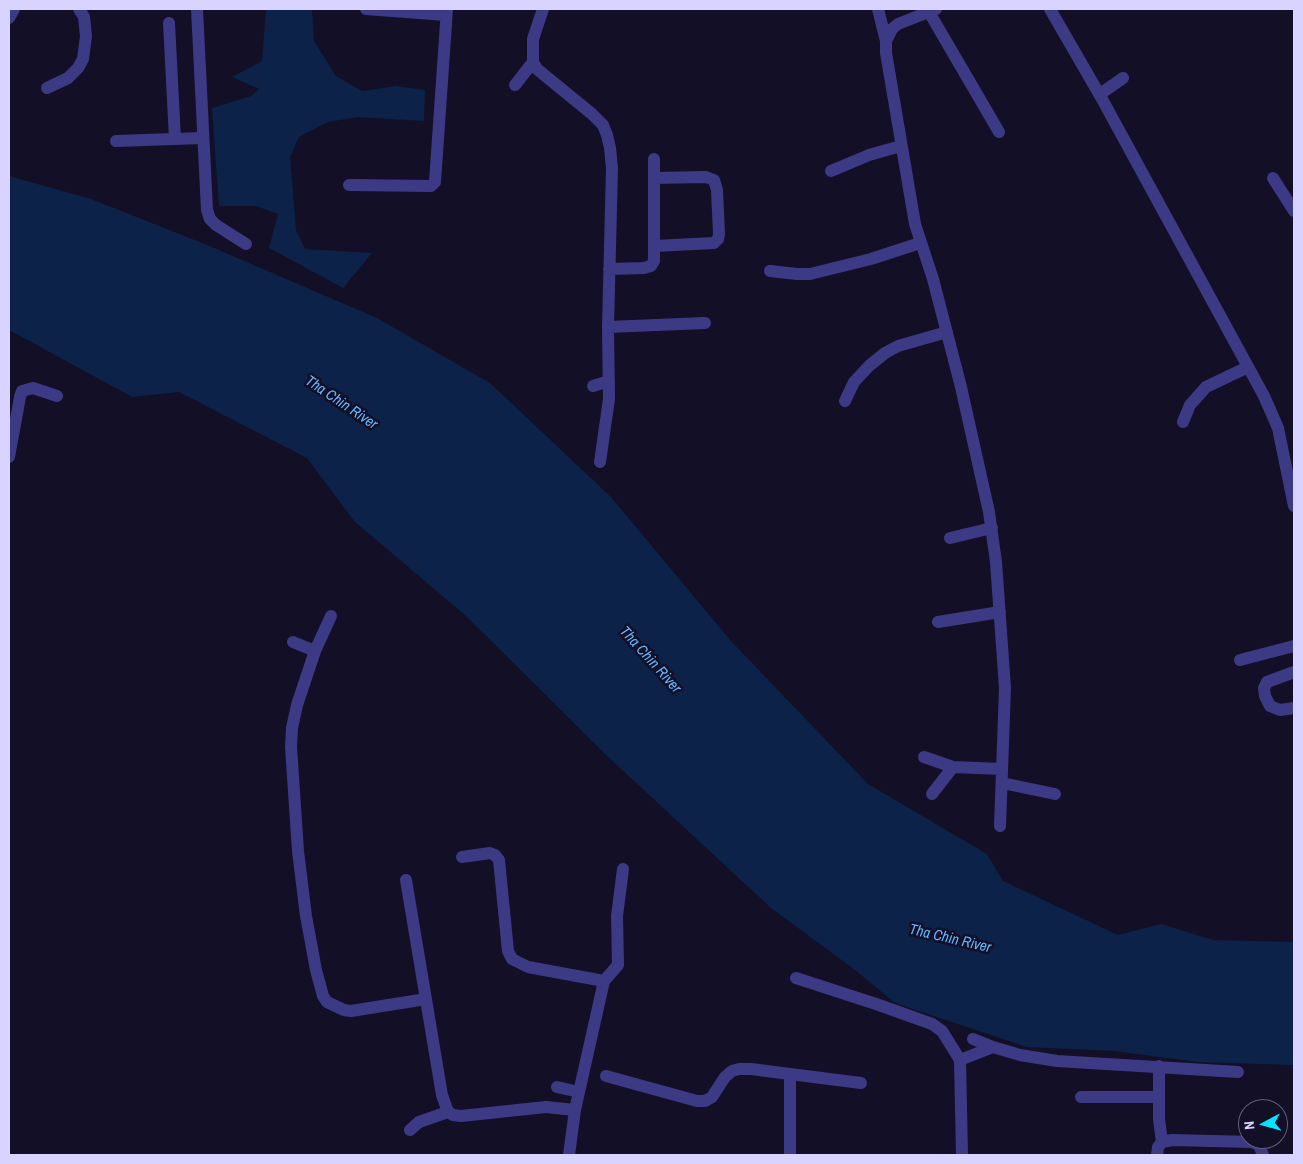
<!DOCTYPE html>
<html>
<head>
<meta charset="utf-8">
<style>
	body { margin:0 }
	#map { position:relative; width:1303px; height:1164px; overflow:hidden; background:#130f26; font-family:"Archivo Narrow",sans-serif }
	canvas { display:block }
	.frame { position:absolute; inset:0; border:10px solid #d9d4ff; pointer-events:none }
	.north { position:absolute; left:1238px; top:1099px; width:50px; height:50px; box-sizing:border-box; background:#130f26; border:1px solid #625e7d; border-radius:50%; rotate:264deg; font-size:14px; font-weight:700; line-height:20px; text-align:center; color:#d9d4ff }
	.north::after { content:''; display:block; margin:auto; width:18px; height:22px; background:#00e5ff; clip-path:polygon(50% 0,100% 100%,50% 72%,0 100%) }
</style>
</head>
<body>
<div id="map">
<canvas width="1303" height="1164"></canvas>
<div class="frame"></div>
<div class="north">N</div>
</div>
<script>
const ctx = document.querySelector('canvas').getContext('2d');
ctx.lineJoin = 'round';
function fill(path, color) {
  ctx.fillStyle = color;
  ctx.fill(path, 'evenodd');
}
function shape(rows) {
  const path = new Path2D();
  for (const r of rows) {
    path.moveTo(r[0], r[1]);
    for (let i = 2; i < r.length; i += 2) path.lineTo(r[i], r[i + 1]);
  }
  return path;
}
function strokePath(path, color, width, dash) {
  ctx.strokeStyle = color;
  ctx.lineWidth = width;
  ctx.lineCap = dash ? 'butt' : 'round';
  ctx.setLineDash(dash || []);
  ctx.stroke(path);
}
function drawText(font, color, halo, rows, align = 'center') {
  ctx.font = font + ' "Archivo Narrow",sans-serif';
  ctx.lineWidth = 5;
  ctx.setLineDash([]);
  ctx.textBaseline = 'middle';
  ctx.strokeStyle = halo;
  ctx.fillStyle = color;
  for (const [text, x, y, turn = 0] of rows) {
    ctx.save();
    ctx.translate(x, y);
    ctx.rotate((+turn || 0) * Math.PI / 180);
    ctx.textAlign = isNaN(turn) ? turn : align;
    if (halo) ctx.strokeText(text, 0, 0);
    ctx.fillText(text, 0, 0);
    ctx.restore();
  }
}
const water = shape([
	[266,9,312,9,314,41,336,76,362,91,396,86,425,90,424,121,358,117,328,122,299,137,290,157,296,230,305,249,372,253,343,288,269,248,278,214,256,206,219,206,212,108,251,96,259,89,232,77,262,61],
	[9,176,91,199,205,244,377,318,490,383,611,497,731,641,868,784,987,854,1003,881,1118,935,1161,924,1213,940,1294,942,1294,1065,1197,1062,1114,1051,1027,1047,895,1003,855,970,771,908,605,754,465,615,355,522,307,458,179,392,132,397,9,330]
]);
const minor = shape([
	[197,9,207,210,210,219,216,225,246,244],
	[366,9,446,15],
	[543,9,533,39,533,62,537,69,592,114,603,125,607,135,610,148,612,168,608,327,609,399,600,462],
	[878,9,886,41],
	[936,9,898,24,892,29,886,41,886,53,915,224,933,279,961,387,989,512,996,562,1005,688,1000,826],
	[1050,9,1102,99,1264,396,1278,428,1294,506],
	[929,12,999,132],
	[9,18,14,9],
	[169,23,175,139],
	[515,85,533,62],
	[47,88,68,78,78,68,83,59,86,36,84,17,79,9],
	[1100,94,1123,78],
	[116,141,203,138],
	[831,171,869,155,901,146],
	[654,178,706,177,714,180,717,190,719,234,718,239,714,243,654,246],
	[1273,178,1294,211],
	[349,185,431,186,435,182,447,9],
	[609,269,644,268,651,266,654,261,654,159],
	[770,271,797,274,810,274,871,259,920,243],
	[608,327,705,323],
	[593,386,609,381],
	[845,401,854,382,869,366,885,353,898,346,947,332],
	[1183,422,1190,405,1206,387,1248,367],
	[9,457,20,397,22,391,33,388,57,396],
	[950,538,992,528],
	[331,616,315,651,297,705,292,728,291,747,298,851,306,916,316,970,323,996,327,1002,344,1010,351,1011,426,999],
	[938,622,1000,612],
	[293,642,315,651],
	[1240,660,1294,646],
	[1294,672,1267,682,1264,688,1265,696,1270,706,1280,710,1294,708],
	[924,757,953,767,1002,769],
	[1002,783,1055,794],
	[932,794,953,767],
	[462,857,490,853,495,855,499,860,508,951,512,959,528,967,604,981,575,1110,569,1155],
	[406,880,442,1095,448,1112,453,1115,461,1116,546,1107,575,1110],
	[796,978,879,1005,932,1024,942,1031,960,1060,962,1155],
	[604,981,618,965,617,916,623,869],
	[973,1039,993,1047],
	[960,1060,993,1047,1020,1055,1057,1061,1238,1072],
	[1159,1066,1159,1119,1162,1142],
	[606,1076,697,1101,705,1101,712,1097,725,1077,732,1071,739,1069,751,1069,790,1074],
	[557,1087,579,1092],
	[1081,1097,1159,1097],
	[410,1130,419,1122,448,1112],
	[790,1155,790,1074,861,1083],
	[1157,1155,1158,1147,1162,1142,1172,1140,1252,1142,1259,1145,1263,1155]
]);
const waterNames = [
	["Tha Chin River",341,403,34],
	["Tha Chin River",650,660,48],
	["Tha Chin River",950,939,13]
];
fill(water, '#0c2248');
strokePath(minor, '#3d3a85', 12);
drawText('italic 15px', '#62b6ff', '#130f26', waterNames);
</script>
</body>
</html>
